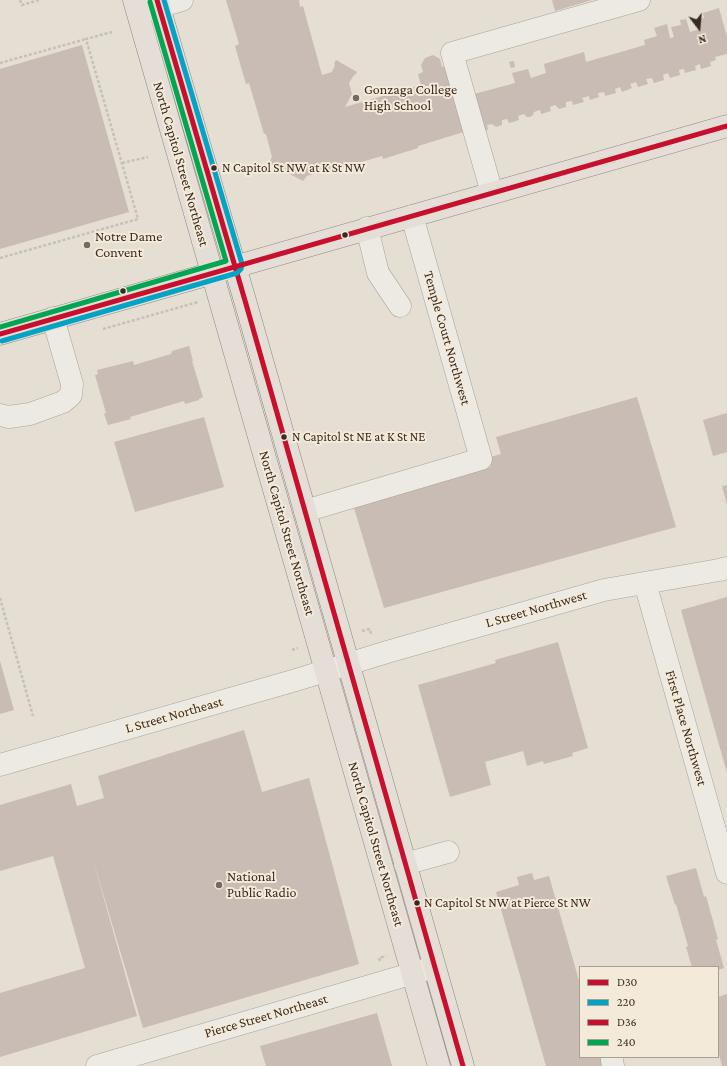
<!DOCTYPE html>
<html>
<head>
<meta charset="utf-8">
<style>
	body { margin:0 }
	#map { position:relative; width:727px; height:1066px; overflow:hidden; background:#e4ded3; font-family:"Crimson Pro",serif }
	canvas { display:block }
	.legend { position:absolute; left:579px; top:966px; width:140px; height:92px; box-sizing:border-box; background:#f4eada; border:1px solid #aa9e90; margin:0; padding:5px 7px; list-style:none; font-size:12px; color:#3a2b22 }
	.legend li { display:flex; align-items:center; gap:8px; height:20px }
	.legend b { width:20px; border:1px solid #aa9e90 }
	.north { position:absolute; left:679px; top:8px; width:40px; height:40px; -webkit-text-stroke:3px #f4eada; paint-order:stroke; rotate:164deg; font-size:11px; font-weight:700; line-height:16px; text-align:center; color:#3a2b22 }
	.north::after { content:''; display:block; margin:auto; width:14px; height:18px; background:#3a2b22; clip-path:polygon(50% 0,100% 100%,50% 72%,0 100%) }
</style>
</head>
<body>
<div id="map">
<canvas width="727" height="1066"></canvas>
<ul class="legend">
<li><b style="height:5px;background:#c8102e"></b>D30</li>
<li><b style="height:5px;background:#03a3c5"></b>220</li>
<li><b style="height:5px;background:#c8102e"></b>D36</li>
<li><b style="height:5px;background:#00a651"></b>240</li>
</ul>
<div class="north">N</div>
</div>
<script>
const ctx = document.querySelector('canvas').getContext('2d');
ctx.lineJoin = 'round';
function fill(path, color) {
  ctx.fillStyle = color;
  ctx.fill(path, 'evenodd');
}
function shape(rows) {
  const path = new Path2D();
  for (const r of rows) {
    path.moveTo(r[0], r[1]);
    for (let i = 2; i < r.length; i += 2) path.lineTo(r[i], r[i + 1]);
  }
  return path;
}
function strokePath(path, color, width, dash) {
  ctx.strokeStyle = color;
  ctx.lineWidth = width;
  ctx.lineCap = dash ? 'butt' : 'round';
  ctx.setLineDash(dash || []);
  ctx.stroke(path);
}
function drawText(font, color, halo, rows, align = 'center') {
  ctx.font = font + ' "Crimson Pro",serif';
  ctx.lineWidth = 4;
  ctx.setLineDash([]);
  ctx.textBaseline = 'middle';
  ctx.strokeStyle = halo;
  ctx.fillStyle = color;
  for (const [text, x, y, turn = 0] of rows) {
    ctx.save();
    ctx.translate(x, y);
    ctx.rotate((+turn || 0) * Math.PI / 180);
    ctx.textAlign = isNaN(turn) ? turn : align;
    if (halo) ctx.strokeText(text, 0, 0);
    ctx.fillText(text, 0, 0);
    ctx.restore();
  }
}
const building = shape([
	[226,0,299,0,300,7,303,6,322,75,332,72,335,65,334,64,336,60,357,72,355,75,354,75,349,83,352,94,345,107,421,85,418,74,423,72,421,65,425,58,433,55,440,59,442,67,448,65,467,131,418,146,418,148,383,159,382,156,330,171,329,169,307,176,303,181,269,163,272,157,266,134,264,134,249,83,246,84,235,46,239,44],
	[552,0,592,0,555,11],
	[719,8,727,37,727,54,715,57,716,60,710,62,711,66,701,69,700,64,695,66,696,70,685,73,684,69,679,70,680,75,670,78,668,73,663,75,664,80,654,83,652,78,646,79,648,84,638,87,636,82,630,84,632,88,622,92,620,87,615,89,616,93,605,96,604,92,598,93,599,97,590,100,589,96,582,98,584,102,573,105,572,101,566,102,566,107,559,109,555,105,550,107,551,111,541,114,540,110,534,112,533,115,530,117,527,117,524,114,518,116,519,120,509,123,507,119,502,120,502,125,496,127,492,124,487,125,488,130,477,133,467,96,515,83,512,73,528,69,531,78,546,73,544,64,584,52,586,62,645,45,644,40,657,36,654,28,667,24,670,38,674,37,671,27,681,25,680,20,686,19,690,32,700,29,697,20,704,18,703,13],
	[82,45,129,212,0,249,0,69],
	[514,61,515,67,511,68,509,62],
	[189,346,193,361,192,361,203,397,199,399,199,400,185,404,184,401,130,417,131,419,108,425,104,414,106,413,95,375,98,374,97,370,133,361,134,365,171,354,172,351],
	[637,397,676,527,384,608,354,508,491,467,487,458,501,454,496,437],
	[727,413,727,452,713,456,703,420],
	[204,417,224,487,135,512,114,442],
	[727,485,727,505,722,486],
	[727,597,727,773,681,610],
	[558,642,588,748,572,753,573,756,544,764,543,761,527,766,523,751,485,762,491,785,450,797,418,685,496,663,495,660],
	[0,661,14,710,0,714],
	[244,730,262,792,309,778,359,964,143,1028,91,853,137,1016,0,1057,0,993,85,968,53,856,0,871,0,805,71,784,77,806,104,798,98,776],
	[696,868,704,897,706,896,718,939,716,940,724,968,718,970,718,967,692,967,686,947,688,946,676,904,675,905,666,876],
	[532,873,534,880,549,876,580,984,580,1057,602,1057,603,1066,546,1066,496,892,519,885,517,877],
	[727,994,727,1066,722,1066,718,1050,718,997],
	[377,1013,392,1066,266,1066,260,1046]
]);
const path = shape([
	[20,0,22,5,39,0],
	[0,63,86,39],
	[122,163,148,157],
	[0,258,138,219,86,39,112,32],
	[103,329,198,302],
	[0,598,33,716],
	[362,631,370,629,371,634],
	[292,650,298,648],
	[380,961,379,958,386,956]
]);
const minor = shape([
	[141,12,182,0],
	[492,193,452,53,639,0],
	[367,228,378,273,400,306],
	[0,415,9,417,30,414,63,402,71,395,72,384,53,318],
	[305,511,481,459,412,216],
	[645,583,727,873],
	[0,765,296,680,387,652,604,590,719,570,727,568],
	[405,864,448,852],
	[612,1060,613,1066],
	[97,1066,431,968]
]);
const major = shape([
	[134,0,439,1066],
	[157,0,246,304,463,1066],
	[0,334,727,126]
]);
const bus1 = shape([
	[157,0,246,304,463,1066]
]);
const bus2 = shape([
	[2,341,237,273,241,269,242,264,164,0]
]);
const bus3 = shape([
	[0,334,727,126]
]);
const bus4 = shape([
	[0,327,226,261,150,2]
]);
const markers = [
	[356,98,4,"#766a60"],
	[214,168,3.5,"#3a2b22"],
	[345,235,3.5,"#3a2b22"],
	[87,245,4,"#766a60"],
	[123,291,3.5,"#3a2b22"],
	[284,437,3.5,"#3a2b22"],
	[219,885,4,"#766a60"],
	[417,903,3.5,"#3a2b22"]
];
const busNames = [
	["N Capitol St NW at K St NW",222,168],
	["N Capitol St NE at K St NE",292,437],
	["N Capitol St NW at Pierce St NW",424,903]
];
const poiNames = [
	["Gonzaga College",364,90],
	["High School",364,106],
	["Notre Dame",95,237],
	["Convent",95,253],
	["National",227,877],
	["Public Radio",227,893]
];
const streetNames = [
	["North Capitol Street Northeast",181,164,74],
	["Temple Court Northwest",447,338,74],
	["North Capitol Street Northeast",287,533,74],
	["L Street Northwest",536,609,-16],
	["L Street Northeast",174,715,-16],
	["First Place Northwest",686,728,74],
	["North Capitol Street Northeast",376,844,74],
	["Pierce Street Northeast",266,1016,-16]
];
fill(building, '#c8bcb4');
strokePath(minor, '#aaa39b', 23);
strokePath(major, '#908981', 23);
strokePath(path, '#c6c0ba', 2.5, [3, 2]);
strokePath(minor, '#ede9e3', 22);
strokePath(major, '#e4ded6', 22);
strokePath(bus1, '#c8102e', 5);
strokePath(bus2, '#03a3c5', 5);
strokePath(bus3, '#c8102e', 5);
strokePath(bus4, '#00a651', 5);
for (const [x, y, r, color] of markers) {
  const dot = new Path2D();
  dot.arc(x, y, r, 0, 2 * Math.PI);
  ctx.fillStyle = color;
  ctx.fill(dot);
  strokePath(dot, '#f4eada', 1.5);
}
drawText('13px', '#3a2b22', '#f4eada', busNames, 'left');
drawText('14px', '#3a2b22', '#f4eada', poiNames, 'left');
drawText('14px', '#3a2b22', '#f4eada', streetNames);
</script>
</body>
</html>
